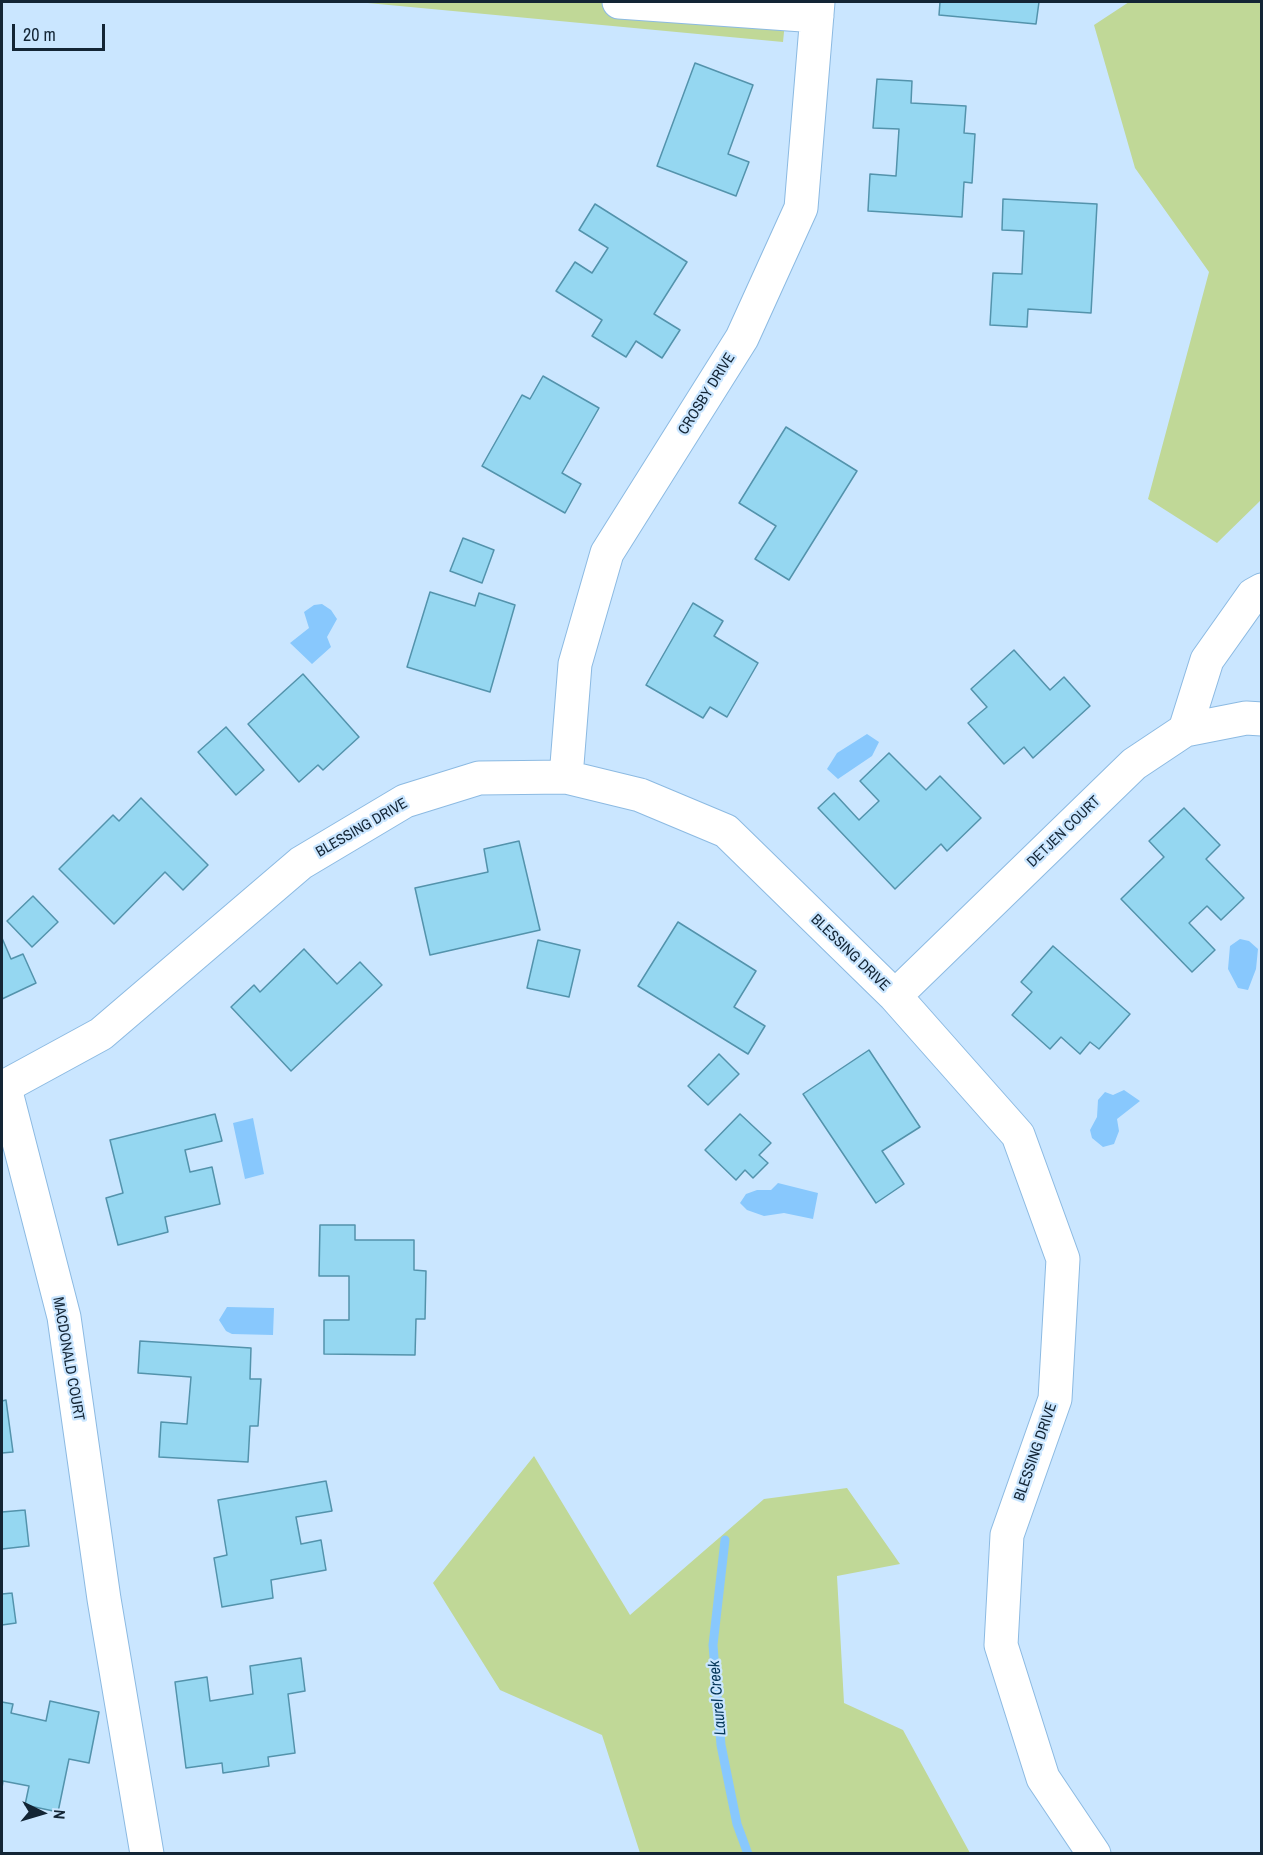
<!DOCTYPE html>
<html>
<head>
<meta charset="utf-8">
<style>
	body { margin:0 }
	#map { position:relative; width:1263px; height:1855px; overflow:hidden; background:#cae6ff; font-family:"Archivo Narrow",sans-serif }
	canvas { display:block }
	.frame { position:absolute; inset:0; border:3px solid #132535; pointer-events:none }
	.north { position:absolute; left:12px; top:1783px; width:60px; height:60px; -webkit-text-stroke:4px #cae6ff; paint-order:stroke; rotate:95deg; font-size:16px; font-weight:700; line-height:24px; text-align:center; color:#132535 }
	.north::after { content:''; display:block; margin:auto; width:21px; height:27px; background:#132535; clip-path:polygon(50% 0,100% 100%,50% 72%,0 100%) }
	.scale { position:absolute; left:12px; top:24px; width:93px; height:27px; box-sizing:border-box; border:3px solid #132535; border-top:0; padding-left:8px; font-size:18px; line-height:21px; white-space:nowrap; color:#132535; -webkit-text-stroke:4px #cae6ff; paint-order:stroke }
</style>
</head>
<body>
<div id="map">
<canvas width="1263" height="1855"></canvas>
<div class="frame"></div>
<div class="north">N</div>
<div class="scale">20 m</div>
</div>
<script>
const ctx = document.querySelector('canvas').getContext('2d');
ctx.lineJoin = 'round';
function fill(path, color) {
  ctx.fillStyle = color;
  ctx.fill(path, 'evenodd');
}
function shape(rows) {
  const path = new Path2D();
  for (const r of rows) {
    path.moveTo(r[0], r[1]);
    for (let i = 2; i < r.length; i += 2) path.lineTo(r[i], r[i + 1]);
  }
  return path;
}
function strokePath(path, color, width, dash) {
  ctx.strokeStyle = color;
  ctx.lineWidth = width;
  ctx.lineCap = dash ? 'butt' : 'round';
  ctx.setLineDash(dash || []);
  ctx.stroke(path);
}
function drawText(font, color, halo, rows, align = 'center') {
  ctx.font = font + ' "Archivo Narrow",sans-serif';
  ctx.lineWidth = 4.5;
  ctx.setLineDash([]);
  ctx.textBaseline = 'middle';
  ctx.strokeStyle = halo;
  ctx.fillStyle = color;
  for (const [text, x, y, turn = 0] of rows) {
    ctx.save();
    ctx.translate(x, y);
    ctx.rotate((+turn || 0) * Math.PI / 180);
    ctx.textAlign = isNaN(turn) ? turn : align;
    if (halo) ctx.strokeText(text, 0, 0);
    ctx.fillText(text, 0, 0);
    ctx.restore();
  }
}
const green = shape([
	[357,2,787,2,783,42],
	[1129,2,1261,2,1261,500,1217,543,1148,499,1209,272,1135,168,1094,25],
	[534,1456,630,1615,764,1499,847,1488,900,1564,837,1576,844,1703,903,1730,970,1853,640,1853,602,1735,500,1690,433,1583]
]);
const water = shape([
	[322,604,331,610,337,619,327,637,331,647,312,664,290,643,309,628,304,612,314,605],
	[867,734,879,742,872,756,838,779,827,769,837,753],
	[1240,939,1249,941,1258,949,1256,969,1248,990,1238,988,1228,969,1230,946],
	[1124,1090,1140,1101,1117,1119,1119,1131,1114,1144,1103,1147,1092,1138,1090,1130,1097,1117,1098,1100,1105,1092,1113,1095],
	[253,1118,264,1174,245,1179,233,1123],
	[778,1183,818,1193,813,1219,784,1213,764,1216,747,1210,740,1203,746,1194,757,1190,771,1190],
	[227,1307,274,1308,273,1335,232,1334,226,1331,219,1320]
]);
const stream = shape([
	[725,1540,713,1645,721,1745,737,1824,748,1854]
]);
const building = shape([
	[940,2,1039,2,1036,24,939,15,940,2],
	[695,63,753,85,728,154,749,162,736,196,657,166,695,63],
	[877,79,912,81,911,103,966,106,964,133,975,134,972,183,964,182,962,217,868,211,870,174,896,176,899,129,873,128,877,79],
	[1003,199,1097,204,1091,313,1028,309,1027,327,990,325,993,273,1022,274,1024,231,1002,230,1003,199],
	[595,204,687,262,654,314,680,330,662,358,636,341,626,357,592,336,602,320,556,291,575,262,592,273,608,248,579,230,595,204],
	[543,376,599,408,562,473,581,484,565,513,482,466,522,395,530,399,543,376],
	[786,427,857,471,789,580,755,559,776,526,739,503,786,427],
	[463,538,494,550,482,583,450,571,463,538],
	[430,592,475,606,479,593,515,605,490,692,407,667,430,592],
	[693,603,723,621,714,636,758,663,727,717,710,707,703,718,646,685,693,603],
	[1014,650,1050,690,1064,677,1090,706,1033,758,1024,747,1004,764,968,723,987,707,971,689,1014,650],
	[303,674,359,737,323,770,318,765,299,782,248,724,303,674],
	[226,727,264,770,236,795,198,752,226,727],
	[889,753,926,790,940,776,981,818,947,851,941,844,895,889,818,808,834,793,859,820,879,801,860,781,889,753],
	[141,798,208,865,183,890,165,872,114,924,59,869,113,815,119,821,141,798],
	[1184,808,1220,845,1206,859,1244,898,1221,920,1207,906,1189,923,1215,950,1192,972,1121,899,1164,857,1149,841,1184,808],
	[519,841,540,930,430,955,415,888,488,872,484,849,519,841],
	[33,896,58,922,32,947,7,921,33,896],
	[678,922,756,971,734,1007,765,1026,748,1054,638,986,678,922],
	[2,938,11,959,23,954,36,983,2,999,2,938],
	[538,940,580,950,569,997,527,988,538,940],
	[1053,946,1130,1014,1099,1049,1090,1042,1080,1054,1061,1037,1050,1049,1012,1015,1032,992,1021,982,1053,946],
	[304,949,337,984,360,962,382,985,291,1071,231,1007,254,985,260,992,304,949],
	[869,1050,920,1127,882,1151,904,1184,876,1203,803,1094,869,1050],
	[719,1054,739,1074,708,1105,688,1086,719,1054],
	[215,1114,222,1141,185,1150,190,1172,212,1167,220,1204,165,1217,168,1232,118,1245,106,1198,123,1193,110,1140,215,1114],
	[740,1114,771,1143,759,1155,768,1163,753,1178,745,1170,736,1180,705,1150,740,1114],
	[320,1225,355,1225,355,1240,414,1240,414,1270,426,1271,425,1319,416,1319,415,1355,324,1354,324,1320,349,1320,349,1276,319,1276,320,1225],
	[140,1341,251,1348,250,1379,261,1379,258,1426,250,1426,248,1462,159,1457,161,1422,187,1424,191,1377,138,1373,140,1341],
	[6,1400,13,1452,2,1453,2,1401,6,1400],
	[326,1481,332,1511,296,1517,301,1544,321,1540,326,1570,271,1580,273,1598,222,1607,214,1558,227,1555,218,1500,326,1481],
	[25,1510,29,1546,2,1549,2,1512,25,1510],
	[12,1593,16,1623,2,1625,2,1594,12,1593],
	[301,1658,305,1691,288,1694,295,1753,268,1757,269,1766,223,1773,222,1763,186,1768,175,1682,207,1677,210,1701,253,1694,250,1666,301,1658],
	[50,1701,99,1712,89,1763,69,1759,58,1812,25,1805,29,1786,3,1781,2,1788,2,1702,13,1704,11,1713,46,1721,50,1701]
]);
const minor = shape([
	[619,2,817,16],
	[1185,730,1207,660,1253,595,1262,590],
	[566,777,575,664,607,553,742,338,801,208,818,2],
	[895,996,1134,764,1185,730,1246,718,1262,719],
	[2,1088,101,1034,301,863,405,801,479,778,566,777,640,795,726,831,895,996,1018,1135,1063,1259,1055,1399,1007,1535,1001,1645,1043,1778,1094,1854],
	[5,1088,64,1317,104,1599,147,1854]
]);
const streetNames = [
	["CROSBY DRIVE",707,394,-58],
	["BLESSING DRIVE",362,828,-30],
	["DETJEN COURT",1064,832,-44],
	["BLESSING DRIVE",850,953,44],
	["MACDONALD COURT",68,1359,80],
	["BLESSING DRIVE",1036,1452,-71]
];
const waterNames = [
	["Laurel Creek",718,1698,-95]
];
fill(green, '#c0d897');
fill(water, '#88c8fd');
strokePath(stream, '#88c8fd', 9);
fill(building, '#95d7f1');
strokePath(building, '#5393ac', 1.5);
strokePath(minor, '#8cbae2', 35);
strokePath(minor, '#fff', 33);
drawText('15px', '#132535', '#cae6ff', streetNames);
drawText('italic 16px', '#053759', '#cae6ff', waterNames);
</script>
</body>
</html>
